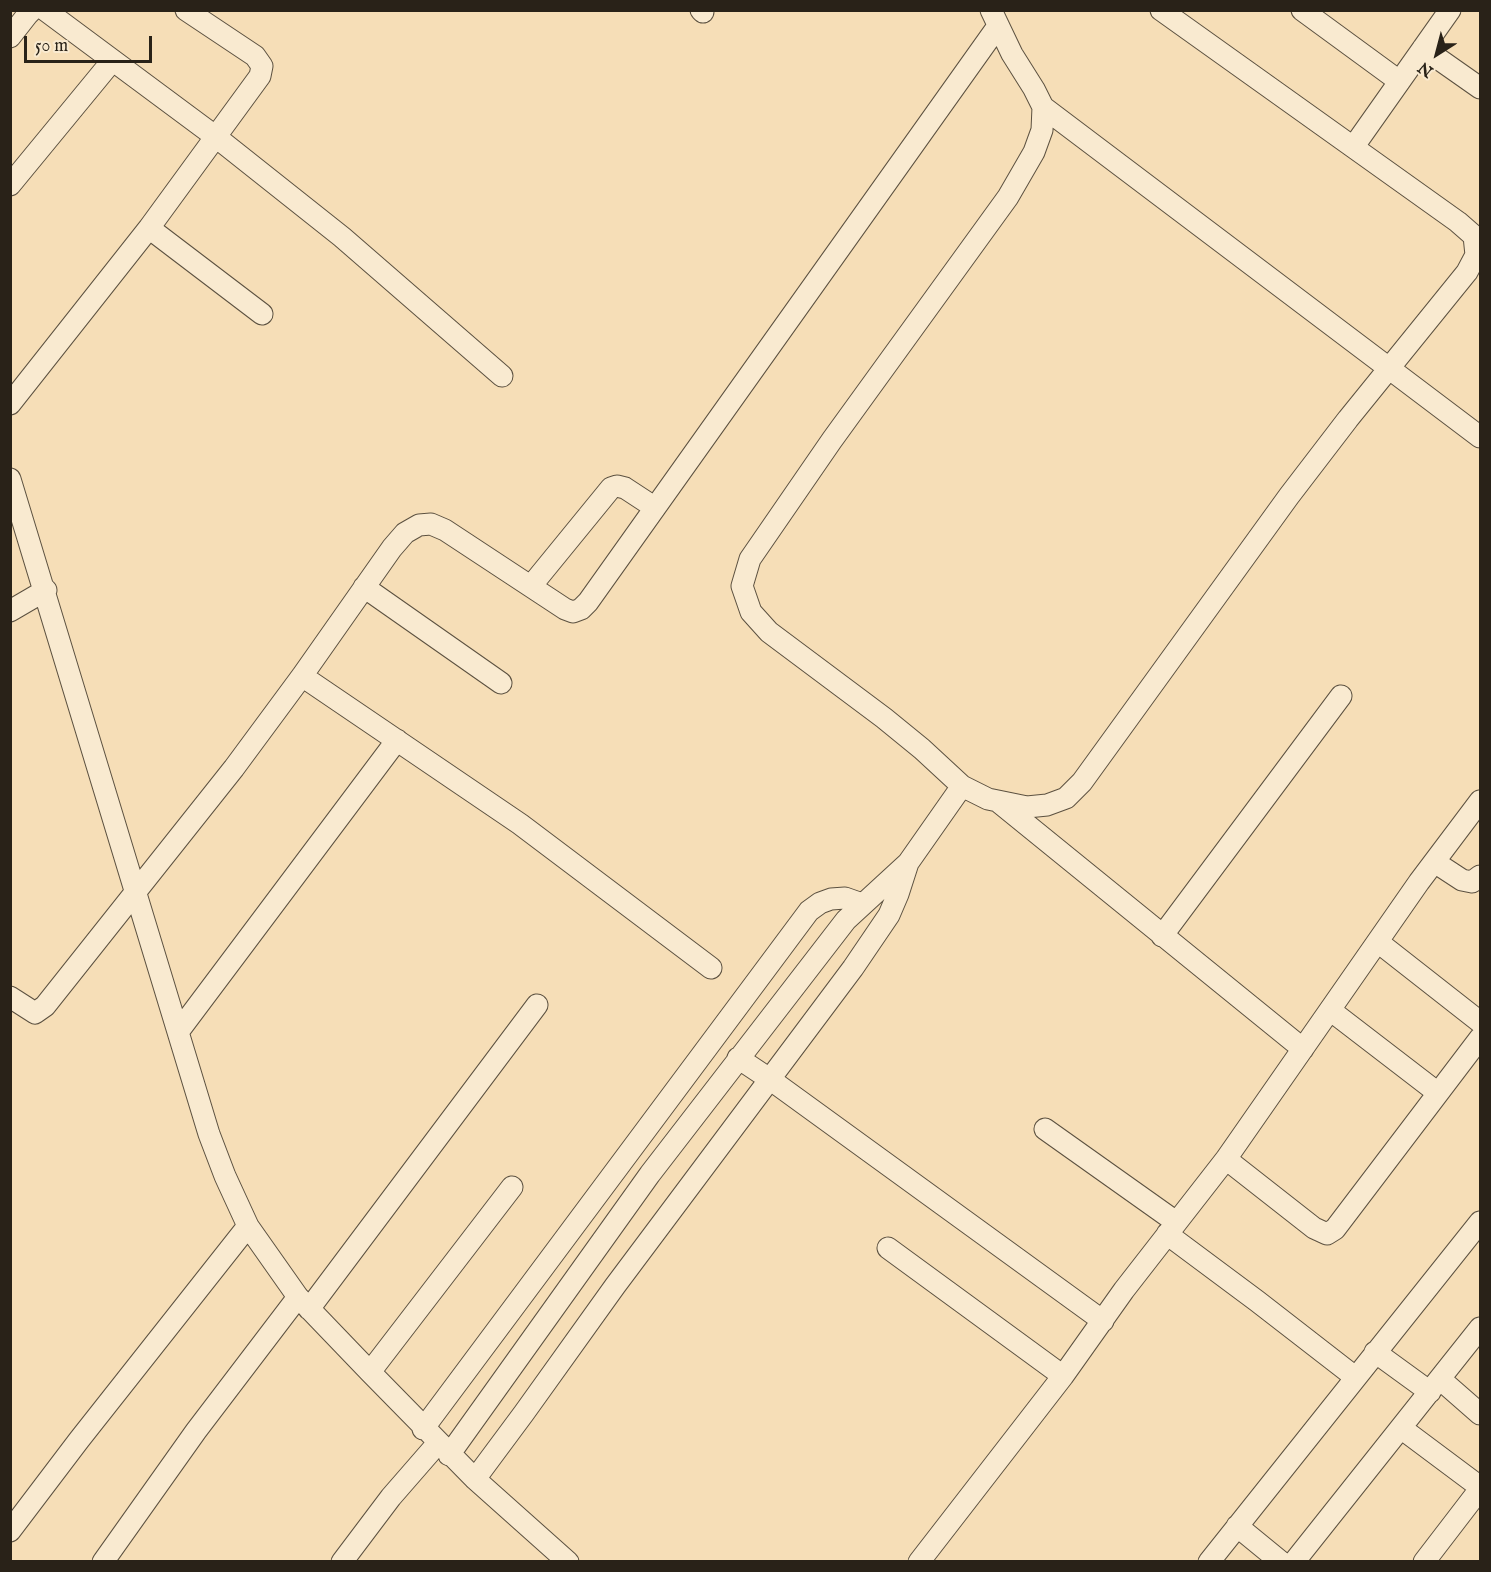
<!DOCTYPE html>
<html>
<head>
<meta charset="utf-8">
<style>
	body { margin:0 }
	#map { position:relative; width:1491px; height:1572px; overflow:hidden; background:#f6deb7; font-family:"IM FELL English",serif }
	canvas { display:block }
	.frame { position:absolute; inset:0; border:12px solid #292218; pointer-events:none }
	.north { position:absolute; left:1407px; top:24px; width:60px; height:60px; -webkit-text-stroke:4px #f9ead0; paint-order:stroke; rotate:216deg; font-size:16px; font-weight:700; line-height:24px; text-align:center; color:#292218 }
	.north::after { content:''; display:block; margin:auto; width:21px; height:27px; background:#292218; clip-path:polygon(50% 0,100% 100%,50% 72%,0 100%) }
	.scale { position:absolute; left:24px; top:36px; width:128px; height:27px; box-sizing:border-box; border:3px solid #292218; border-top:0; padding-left:8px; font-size:18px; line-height:21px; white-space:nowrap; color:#292218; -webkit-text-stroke:4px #f9ead0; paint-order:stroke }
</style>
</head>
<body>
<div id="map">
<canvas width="1491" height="1572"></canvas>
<div class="frame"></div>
<div class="north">N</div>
<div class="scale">50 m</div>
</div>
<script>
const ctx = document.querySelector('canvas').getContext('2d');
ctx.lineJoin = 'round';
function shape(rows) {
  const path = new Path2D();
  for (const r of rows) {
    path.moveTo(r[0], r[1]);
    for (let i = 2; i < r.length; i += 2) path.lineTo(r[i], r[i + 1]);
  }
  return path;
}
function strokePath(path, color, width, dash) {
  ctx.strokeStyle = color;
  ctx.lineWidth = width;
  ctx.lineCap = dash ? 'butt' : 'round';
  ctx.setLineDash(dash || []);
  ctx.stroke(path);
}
const minor = shape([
	[45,10,216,137,342,237,502,376],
	[701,10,703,12],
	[1302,10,1399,81],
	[10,37,28,14,32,10],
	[1423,48,1480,88],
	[1043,107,1480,437],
	[1354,146,1450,10],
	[10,185,112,61],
	[149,228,262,314],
	[10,404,149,228,260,76,262,66,255,56,186,10],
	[10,479,209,1134,225,1176,248,1226,298,1297,370,1372,475,1479,568,1562],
	[531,586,611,488,617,486,625,488,654,507],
	[364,587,501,683],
	[10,611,46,590],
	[302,676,520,824,711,968],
	[962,786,922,749,884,718,769,632,751,612,742,586,750,559,832,440,1008,197,1034,152,1042,130,1043,107,1034,89,1012,54,991,10],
	[1000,803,1303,1049],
	[1436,863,1462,880,1472,882,1480,876],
	[1162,936,1341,696],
	[1378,942,1480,1022],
	[10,997,35,1013,45,1006,234,768,302,676,392,548,405,533,419,525,431,524,445,530,565,609,573,612,581,609,588,602,998,26],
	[1330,1010,1438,1093],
	[178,1032,397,740],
	[738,1058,771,1080,1103,1321],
	[1045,1129,1176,1222],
	[1226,1159,1314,1228,1327,1234,1335,1229,1480,1038],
	[1167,1234,1257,1301,1355,1377],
	[888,1248,1063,1376],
	[309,1309,537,1005],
	[1375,1352,1430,1392],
	[370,1372,512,1187],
	[1440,1379,1480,1414],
	[1401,1428,1480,1487],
	[423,1429,809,911,820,903,831,899,845,898,862,904],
	[449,1455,650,1174,846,920,908,863,962,786,988,799,1027,807,1047,805,1066,798,1082,782,1289,496,1348,419,1467,272,1476,255,1474,236,1458,222,1161,10],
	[475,1479,524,1413,615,1286,853,968,889,915,898,894,908,863],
	[1237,1526,1281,1562],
	[10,1531,79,1440,248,1226],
	[103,1562,196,1431,298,1297],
	[342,1562,391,1497,438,1443],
	[919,1562,1063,1376,1124,1290,1226,1159,1419,882,1480,801],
	[1209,1562,1480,1222],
	[1294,1562,1480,1328],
	[1424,1562,1480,1489]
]);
strokePath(minor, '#5c5140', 23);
strokePath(minor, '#f9ead0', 21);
</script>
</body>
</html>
